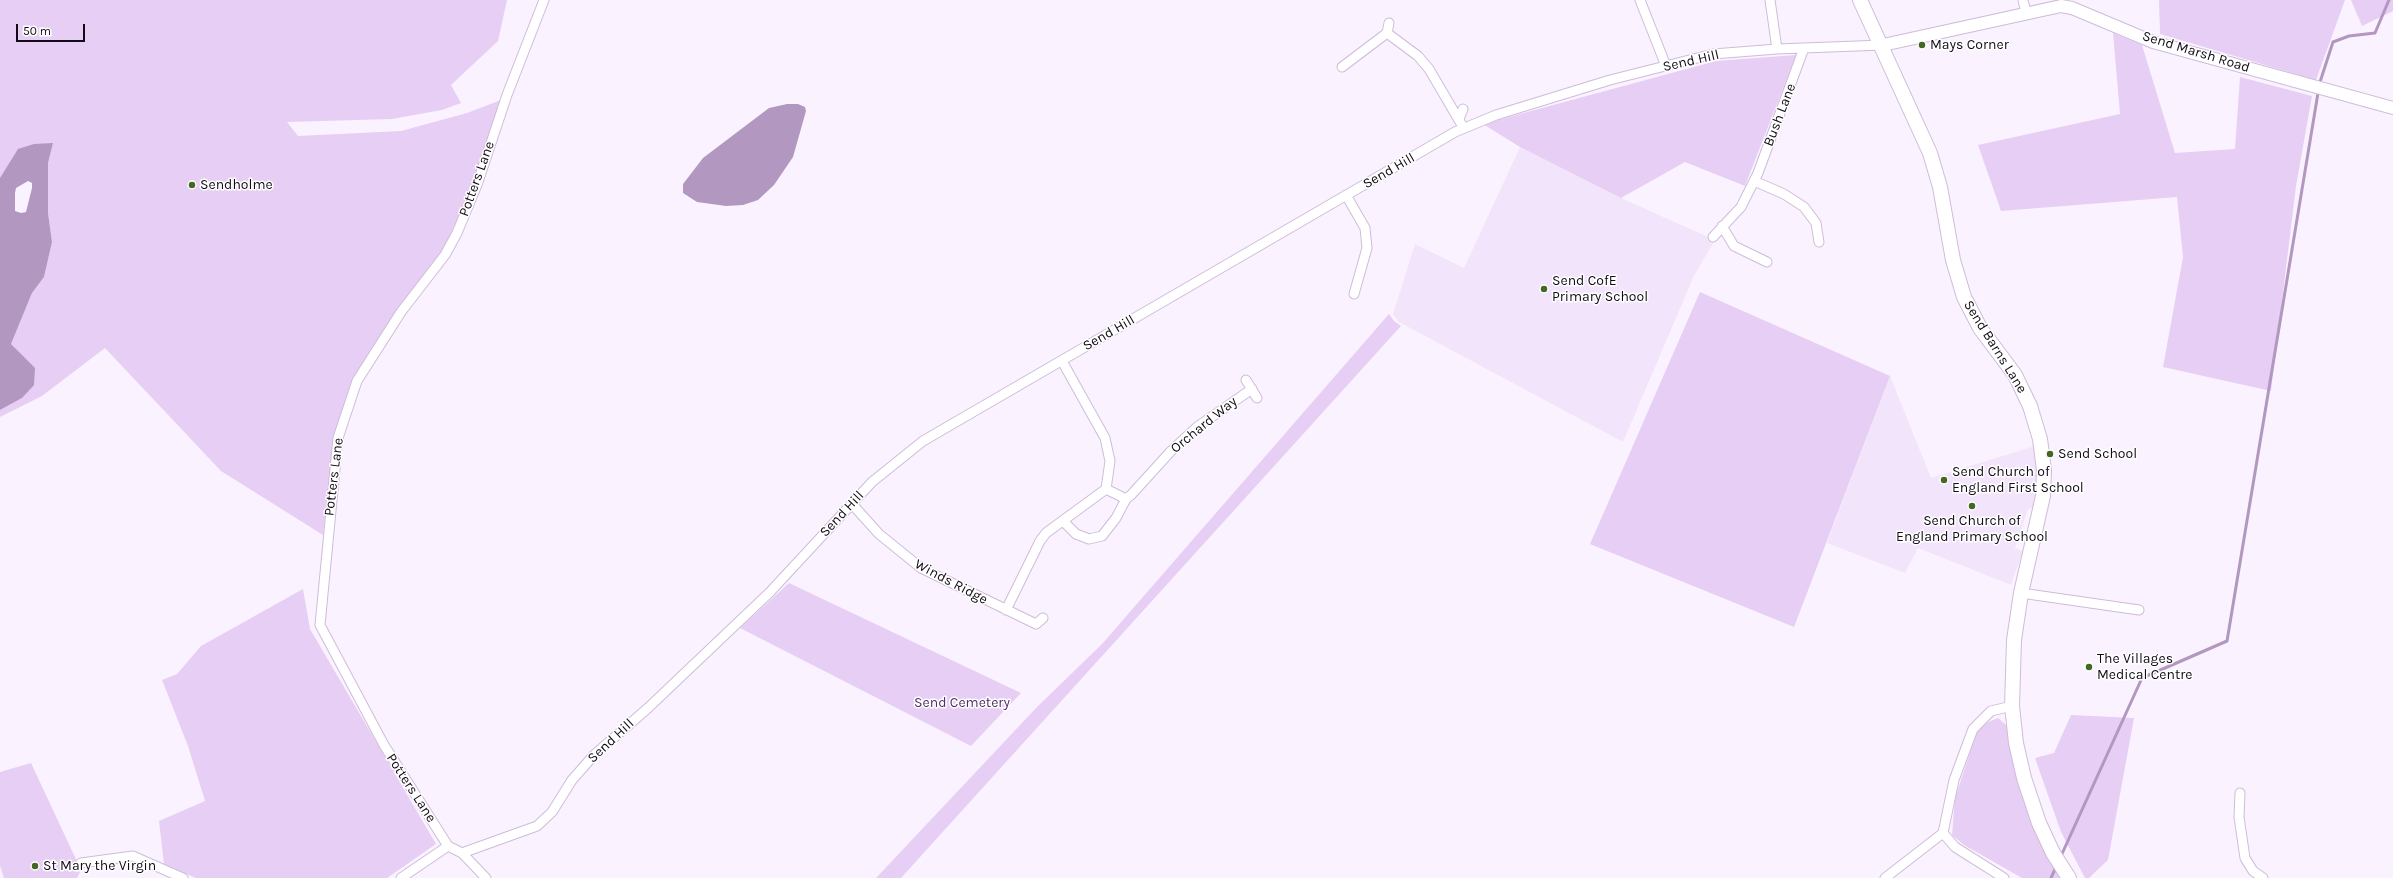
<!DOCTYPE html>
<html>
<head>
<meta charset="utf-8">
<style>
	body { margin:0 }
	#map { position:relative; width:2393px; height:878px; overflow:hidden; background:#faf3ff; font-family:Karla,sans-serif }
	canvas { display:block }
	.scale { position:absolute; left:16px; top:24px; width:69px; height:18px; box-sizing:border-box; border:2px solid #120b15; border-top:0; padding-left:5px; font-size:12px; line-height:14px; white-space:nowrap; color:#120b15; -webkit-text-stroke:3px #fff; paint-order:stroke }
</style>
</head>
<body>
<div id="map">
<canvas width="2393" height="878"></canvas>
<div class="scale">50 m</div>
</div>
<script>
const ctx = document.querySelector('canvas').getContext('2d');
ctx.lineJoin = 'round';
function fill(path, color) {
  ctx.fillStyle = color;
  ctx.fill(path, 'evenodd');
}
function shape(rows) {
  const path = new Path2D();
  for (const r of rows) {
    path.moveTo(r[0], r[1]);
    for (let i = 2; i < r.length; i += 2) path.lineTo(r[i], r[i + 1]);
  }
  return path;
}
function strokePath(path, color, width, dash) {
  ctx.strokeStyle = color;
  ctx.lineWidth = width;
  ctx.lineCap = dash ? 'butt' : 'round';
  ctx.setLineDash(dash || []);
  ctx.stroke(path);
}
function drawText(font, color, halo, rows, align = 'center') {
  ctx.font = font + ' Karla,sans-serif';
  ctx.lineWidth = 3;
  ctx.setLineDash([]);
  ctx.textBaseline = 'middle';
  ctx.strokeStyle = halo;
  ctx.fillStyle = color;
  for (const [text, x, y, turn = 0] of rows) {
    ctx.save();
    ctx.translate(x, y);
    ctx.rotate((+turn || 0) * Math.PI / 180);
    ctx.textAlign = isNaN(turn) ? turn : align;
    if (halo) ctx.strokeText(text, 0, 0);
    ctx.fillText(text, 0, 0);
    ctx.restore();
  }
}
const built = shape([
	[1520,147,1621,198,1715,240,1694,276,1623,442,1399,322,1393,314,1415,244,1464,268],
	[1890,376,1931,478,2035,446,2038,483,2035,507,2028,509,2015,548,2023,551,2011,585,1918,548,1905,573,1827,543]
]);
const green = shape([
	[0,0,507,0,498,41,451,85,461,103,442,110,392,119,287,122,298,136,401,131,467,113,501,100,473,185,444,248,397,312,354,378,334,439,323,535,221,471,105,348,42,396,0,417,0,410,22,398,21,355,11,344,32,293,44,277,52,242,48,213,48,163,53,143,0,178],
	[2159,0,2345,0,2316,80,2160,34],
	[2351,0,2393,0,2393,11,2362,26],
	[2113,33,2142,45,2175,153,2235,149,2240,77,2312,96,2296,186,2271,391,2163,367,2183,257,2177,197,2001,211,1978,145,2120,114],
	[1796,55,1745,186,1685,162,1621,198,1520,147,1483,124,1716,61],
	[1700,292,1890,376,1794,627,1590,544],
	[1389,314,1394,321,1401,326,901,878,876,878,1037,707,1102,644],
	[789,583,1021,693,971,746,740,628],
	[303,589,310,629,436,844,387,878,196,878,164,864,159,821,205,801,188,746,162,680,177,674,201,646],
	[2071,715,2134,718,2108,860,2089,878,2085,878,2061,832,2035,758,2054,753],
	[1998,718,2006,725,2012,750,2050,861,2060,878,2022,878,1964,845,1952,835,1955,798,1979,726],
	[31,763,81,870,77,878,4,878,0,866,0,772]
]);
const water = shape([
	[787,104,798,104,805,107,806,111,793,157,774,185,758,200,743,205,726,206,697,202,683,193,683,184,703,158,769,108],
	[53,143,48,163,48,213,52,242,44,277,32,293,11,344,35,368,34,385,22,398,0,410,0,178,18,149,34,144],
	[28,181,32,183,32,188,26,212,21,213,15,211,15,193,16,188]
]);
const stream = shape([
	[2320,82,2333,42,2349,36,2375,33,2389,0],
	[2061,856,2142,678,2227,641,2318,93],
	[2051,878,2057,865]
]);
const minor = shape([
	[1640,0,1666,66],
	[1770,0,1777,49],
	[2023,0,2026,13],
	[1389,23,1387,33,1418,56,1429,69,1463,127],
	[1342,67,1387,33],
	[1459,119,1463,109],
	[1754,181,1784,194,1804,207,1816,223,1819,242],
	[1346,195,1365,228,1367,248,1354,294],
	[1722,226,1734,246,1767,262],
	[1713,237,1741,207,1758,173,1804,48],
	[1062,361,1105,438,1110,461,1106,489],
	[1246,380,1257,398],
	[852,504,879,534,921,568,1036,624,1043,618],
	[1063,521,1076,534,1089,539,1102,536,1116,518,1126,499],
	[2021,593,2139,610],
	[1006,610,1040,541,1046,533,1106,489,1126,499,1131,495,1171,451,1197,427,1252,389],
	[2240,793,2239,817,2245,858,2253,871,2263,878],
	[462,853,537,826,552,812,572,780,594,755,648,708,770,592,872,482,923,441,1455,132,1496,115,1610,80,1713,54,1777,49,1883,45],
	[81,863,133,856,183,878],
	[401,878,448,846],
	[486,878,462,853,448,846,384,745,320,625,338,438,357,381,401,312,445,255,457,233,477,185,507,95,544,0],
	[1885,878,1943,833],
	[2004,878,1955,847,1943,833,1954,780,1973,729,1991,711,2012,706]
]);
const secondary = shape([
	[1883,45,2061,6,2072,8,2153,42,2393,108]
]);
const primary = shape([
	[1860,0,1930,153,1940,187,1953,260,1964,297,1980,328,2015,375,2030,406,2040,439,2044,470,2043,496,2021,593,2014,640,2012,706,2016,743,2024,778,2039,823,2053,853,2069,878]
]);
const markers = [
	[1922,45,4,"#426823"],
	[192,185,4,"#426823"],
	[1544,289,4,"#426823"],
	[2050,454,4,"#426823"],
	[1944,480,4,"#426823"],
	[1972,506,4,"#426823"],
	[2089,667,4,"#426823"],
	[35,866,4,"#426823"]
];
const poiNames = [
	["Mays Corner",1930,45],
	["Sendholme",200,185],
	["Send CofE",1552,281],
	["Primary School",1552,297],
	["Send School",2058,454],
	["Send Church of",1952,472],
	["England First School",1952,488],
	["Send Church of",1972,521,"center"],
	["England Primary School",1972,537,"center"],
	["The Villages",2097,659],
	["Medical Centre",2097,675],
	["St Mary the Virgin",43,866]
];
const streetNames = [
	["Send Marsh Road",2196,52,17],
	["Send Hill",1691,61,-13],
	["Bush Lane",1780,115,-69],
	["Send Hill",1389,171,-30],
	["Potters Lane",477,179,-70],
	["Send Hill",1109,333,-30],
	["Send Barns Lane",1995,347,58],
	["Orchard Way",1204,425,-39],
	["Potters Lane",334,477,-83],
	["Send Hill",842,514,-47],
	["Winds Ridge",951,582,28],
	["Send Hill",611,741,-43],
	["Potters Lane",411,788,57]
];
const parkNames = [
	["Send Cemetery",962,703]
];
fill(built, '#f2e4fa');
fill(green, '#e7cef4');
fill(water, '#b297c0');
strokePath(stream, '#b297c0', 3);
strokePath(minor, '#cebcd9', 11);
strokePath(secondary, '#cebcd9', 14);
strokePath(primary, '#cebcd9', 16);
strokePath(minor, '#fff', 9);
strokePath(secondary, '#fff', 12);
strokePath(primary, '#fff', 14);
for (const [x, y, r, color] of markers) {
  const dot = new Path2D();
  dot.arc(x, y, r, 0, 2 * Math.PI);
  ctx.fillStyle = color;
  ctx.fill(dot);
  strokePath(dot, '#fff', 1.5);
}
drawText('14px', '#120b15', '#fff', poiNames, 'left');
drawText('14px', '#120b15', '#fff', streetNames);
drawText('14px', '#522e64', '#fff', parkNames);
</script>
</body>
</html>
